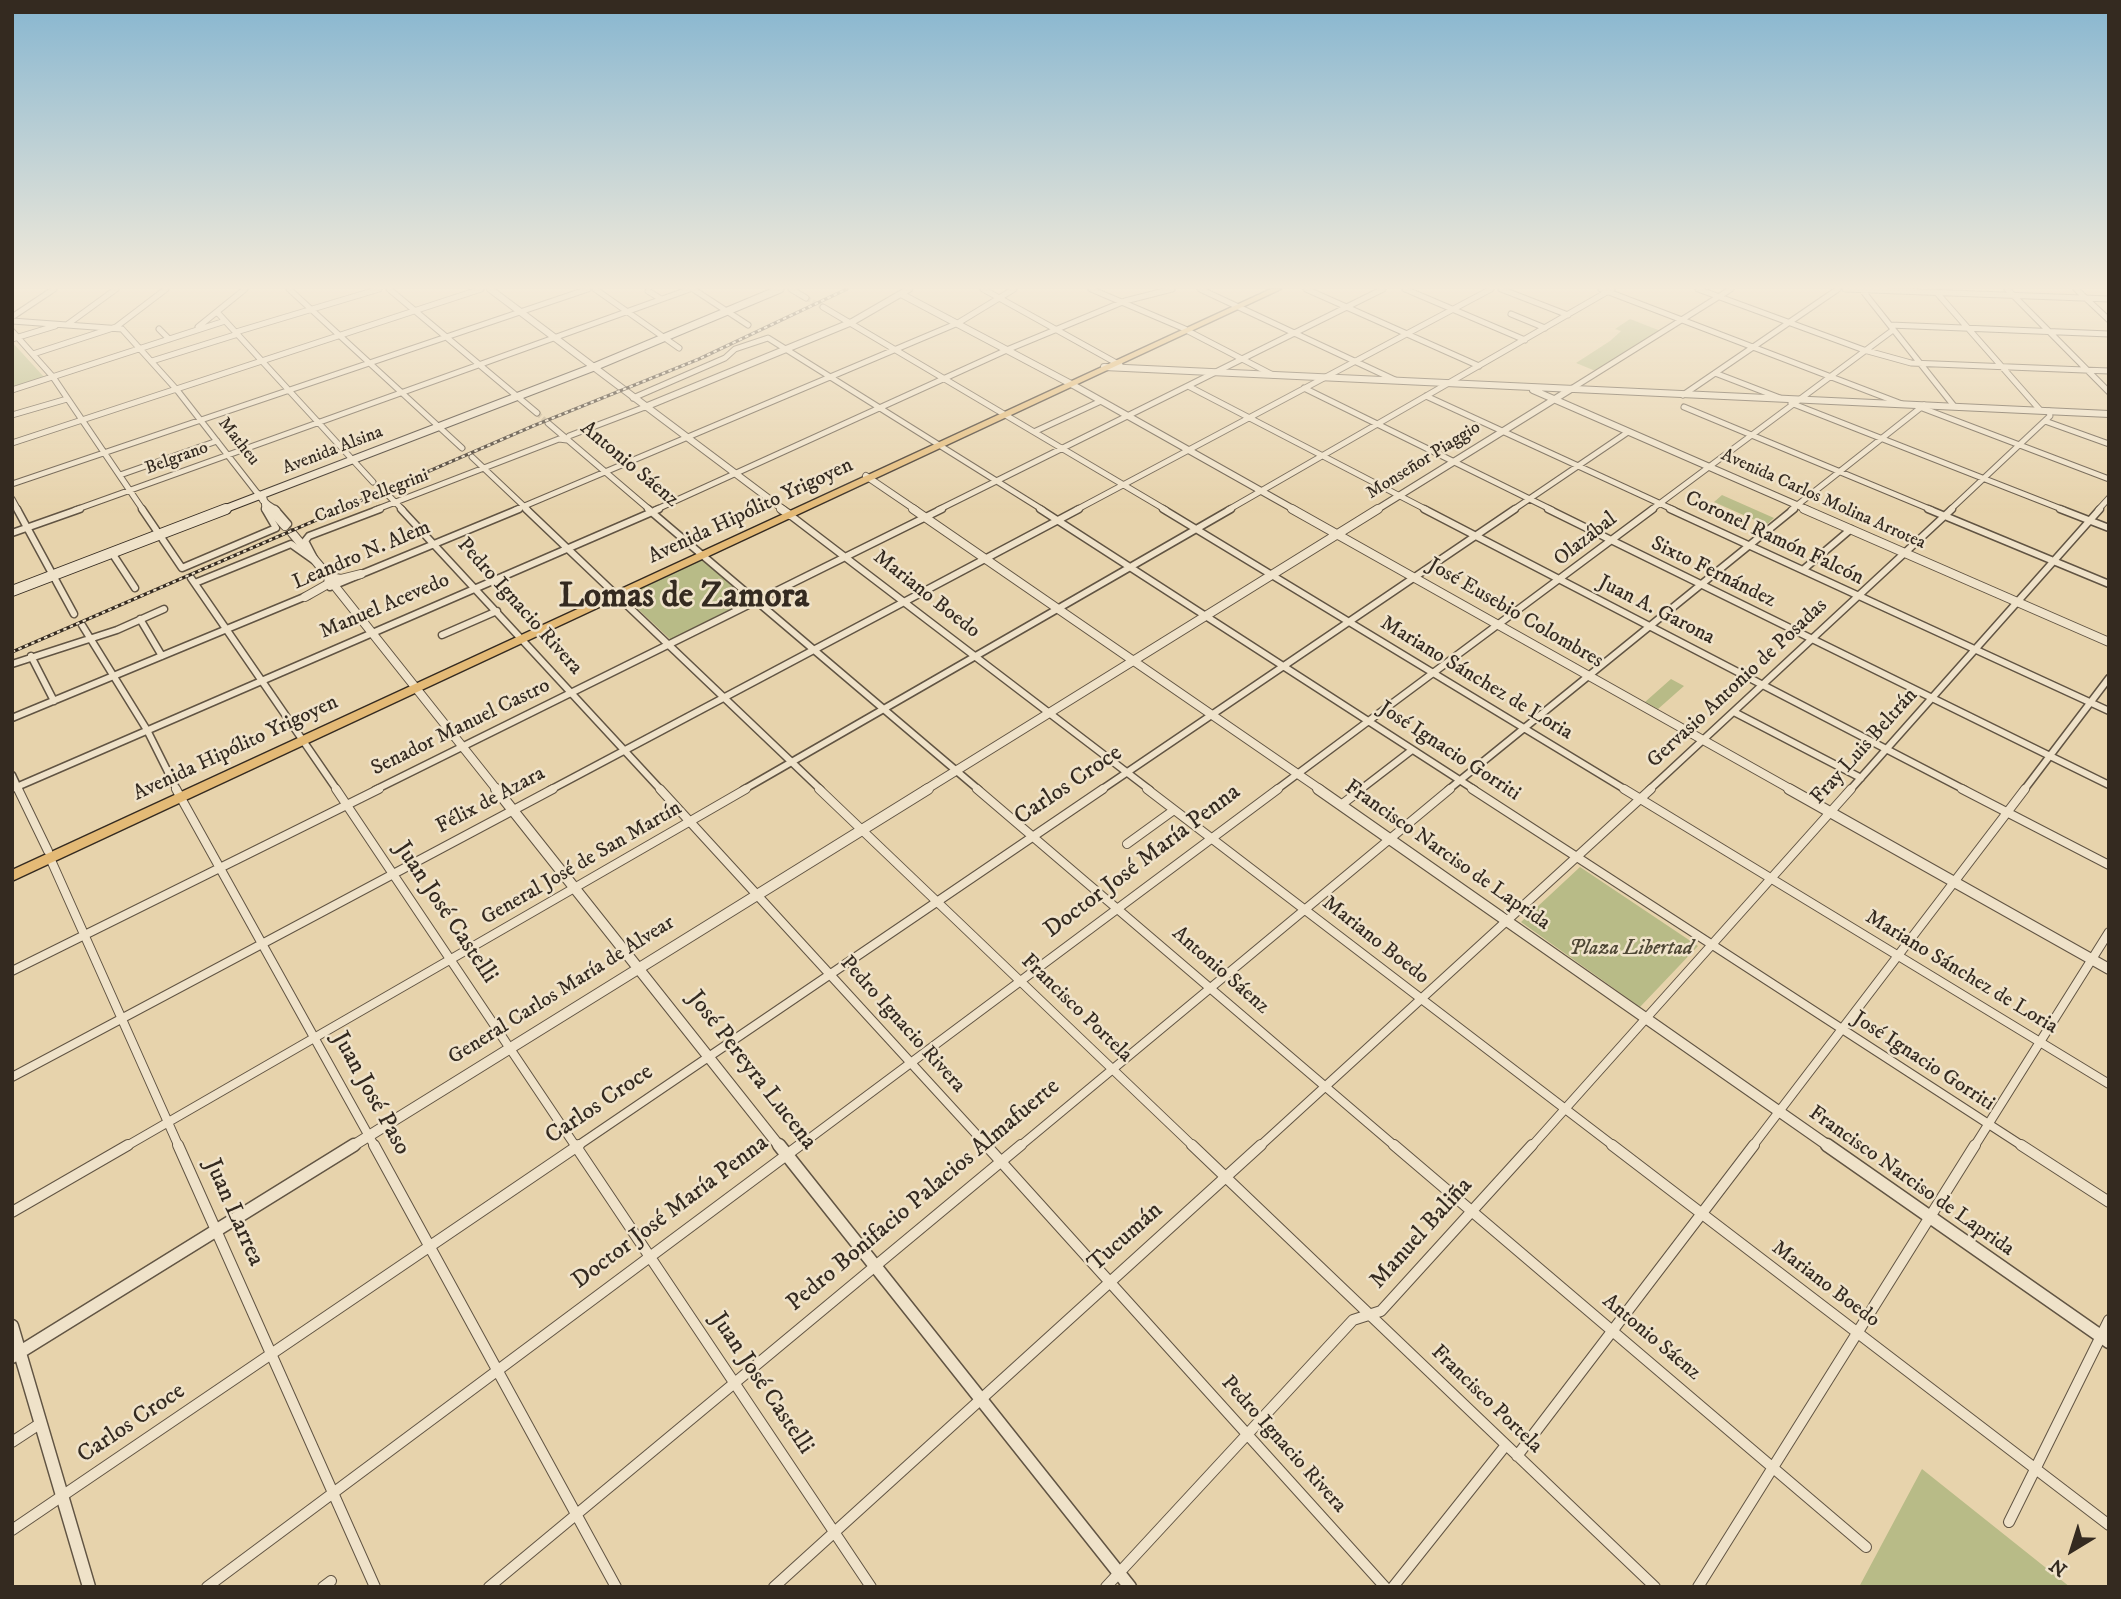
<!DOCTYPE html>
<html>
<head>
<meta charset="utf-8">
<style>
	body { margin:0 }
	#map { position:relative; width:2121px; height:1599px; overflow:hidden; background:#e7d3ac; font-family:"IM FELL DW Pica",serif }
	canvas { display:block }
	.frame { position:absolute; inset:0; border:14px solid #342a20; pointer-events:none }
	.north { position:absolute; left:2037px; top:1515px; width:70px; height:70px; -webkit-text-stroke:5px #efe2c9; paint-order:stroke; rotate:218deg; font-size:19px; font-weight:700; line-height:28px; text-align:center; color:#342a20 }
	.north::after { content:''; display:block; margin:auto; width:24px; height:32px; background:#342a20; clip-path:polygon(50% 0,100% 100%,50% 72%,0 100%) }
</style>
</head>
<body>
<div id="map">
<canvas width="2121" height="1599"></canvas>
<div class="frame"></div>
<div class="north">N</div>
</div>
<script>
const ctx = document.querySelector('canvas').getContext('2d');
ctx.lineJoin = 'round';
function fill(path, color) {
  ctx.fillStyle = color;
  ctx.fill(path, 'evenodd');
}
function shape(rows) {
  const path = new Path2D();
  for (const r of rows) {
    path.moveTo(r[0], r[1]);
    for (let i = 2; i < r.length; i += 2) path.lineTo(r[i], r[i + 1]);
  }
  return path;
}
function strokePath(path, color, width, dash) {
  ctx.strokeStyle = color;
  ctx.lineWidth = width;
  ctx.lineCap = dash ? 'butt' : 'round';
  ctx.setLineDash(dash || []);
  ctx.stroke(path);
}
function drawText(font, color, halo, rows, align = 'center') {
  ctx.font = font + ' "IM FELL DW Pica",serif';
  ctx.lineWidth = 5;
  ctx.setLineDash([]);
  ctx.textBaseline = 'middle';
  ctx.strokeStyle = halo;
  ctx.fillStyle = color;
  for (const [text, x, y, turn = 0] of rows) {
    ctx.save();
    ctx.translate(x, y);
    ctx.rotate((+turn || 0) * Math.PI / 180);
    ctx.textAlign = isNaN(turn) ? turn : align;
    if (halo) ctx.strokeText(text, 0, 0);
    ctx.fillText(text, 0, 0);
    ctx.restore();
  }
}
const green = shape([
	[1630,319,1661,331,1598,372,1576,363,1610,341,1621,331,1615,329],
	[12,342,44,377,12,387],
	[1722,495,1774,518,1766,525,1714,502],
	[704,557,753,599,671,640,623,595],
	[1671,679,1684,686,1658,709,1645,702],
	[1580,867,1698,946,1640,1007,1521,922],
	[1922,1469,2070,1587,1859,1587]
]);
const minorTunnel = shape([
	[806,298,823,307],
	[537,413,548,423]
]);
const minorFar3 = shape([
	[289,289,462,448],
	[389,289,537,413],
	[595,289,679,348],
	[693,289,748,325],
	[791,289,806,298],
	[983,289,1120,365],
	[1091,289,1185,329],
	[1200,289,1395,380],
	[1306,289,1479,366],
	[1405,289,1525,340],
	[1501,289,1568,315],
	[1601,289,1902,404],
	[1698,289,1864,350,1911,363,2109,371],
	[1845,289,2109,299],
	[2007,289,2109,392],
	[2076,289,2109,320],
	[1862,290,1954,406],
	[648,291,661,299],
	[1937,293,2040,410],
	[823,307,1166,510],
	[217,312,373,482],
	[1511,314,1545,328],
	[12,317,54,289],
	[12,321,122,329,177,390,258,494],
	[68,324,116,289],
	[1890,325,2109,334],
	[198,327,245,289],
	[159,329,169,339],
	[12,331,53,377,143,510],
	[1188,331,1273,375],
	[236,332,379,289],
	[12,339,55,326],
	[33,354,116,327,166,289],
	[152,361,238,334],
	[1715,373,1780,398],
	[1188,386,1427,510],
	[1304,388,1552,510],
	[1571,389,1731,289],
	[12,390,225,321],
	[1683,395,1838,289],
	[1426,396,1674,510],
	[633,398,725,358,735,349,768,338,1043,510],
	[1791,403,2064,510],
	[1917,406,2109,479],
	[1684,407,1932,510],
	[12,415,67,399],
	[2045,421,2109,444],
	[548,423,650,510],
	[1036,431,1101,401],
	[12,443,481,289],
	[472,457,528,510],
	[120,475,217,441],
	[12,484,588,289],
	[386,493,403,510],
	[264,498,265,510],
	[12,499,18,510],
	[263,501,277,510],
	[75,510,690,289],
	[375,510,559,439,567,440,569,436,645,407],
	[515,510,958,323,1014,289],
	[655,510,1009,349,1125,301,1172,289],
	[938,510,1383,289],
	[1076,510,1491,289],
	[1228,510,1612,289],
	[1513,510,1628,432],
	[1651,510,1893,330],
	[1791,510,1924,405],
	[1950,510,2050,416,2049,411],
	[2098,510,2109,498]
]);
const minorFar2 = shape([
	[17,509,74,614],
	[142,509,182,568,276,528,265,509],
	[275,509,288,524],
	[401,509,661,790],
	[526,509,821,790],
	[648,509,979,790],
	[1040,509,1475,790],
	[1163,509,1626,790],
	[1424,509,1965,790],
	[1548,509,2109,785],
	[1670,509,2109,711],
	[1928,509,2109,584],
	[2060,509,2109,528],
	[790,515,1150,790],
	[12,533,80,509],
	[112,553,135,588],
	[315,560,305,541,309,536,380,509],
	[1804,569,1851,529],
	[191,578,337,790],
	[195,583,291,544,315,561],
	[330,587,519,509],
	[140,619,162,656],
	[82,625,147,730,177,790],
	[442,635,497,611],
	[31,656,54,701],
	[12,664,117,630,164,609],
	[1734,712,1861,778],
	[12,718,309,595],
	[12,775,19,790],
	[12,789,659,509],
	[375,790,942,509],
	[550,790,1079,509],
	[743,790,1231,509],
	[1101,790,1515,509],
	[1276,790,1653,509],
	[1360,790,1412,750],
	[1448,790,1794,509],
	[1649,790,1952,509],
	[1850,790,2100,509],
	[2024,790,2109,678]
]);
const minorFar1 = shape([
	[18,789,48,851],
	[176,789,375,1147],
	[336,789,576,1147],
	[660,789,988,1147],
	[819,789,1194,1147],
	[977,789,1396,1147],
	[1147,789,1615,1147],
	[1472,789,2024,1147],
	[1624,789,2109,1084],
	[1962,789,2109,865],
	[1341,805,1362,789],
	[1127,844,1174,810],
	[50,858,179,1147],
	[12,971,379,789],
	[12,1077,553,789],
	[125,1147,746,789],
	[576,1147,1103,789],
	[798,1147,1278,789],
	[1019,1147,1450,789],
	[1259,1147,1651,789],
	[1531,1147,1851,789],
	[1752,1147,2025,789],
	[1974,1147,2109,932]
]);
const minor = shape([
	[178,1145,375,1587],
	[374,1145,616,1587],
	[575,1145,871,1587],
	[986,1145,1385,1587],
	[1192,1145,1655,1587],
	[1394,1145,1866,1547],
	[1612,1145,2109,1525],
	[2021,1145,2109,1202],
	[12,1212,128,1145],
	[12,1442,41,1423],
	[1517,1456,1754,1145],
	[2009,1522,2109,1320],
	[12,1530,579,1145],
	[207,1587,800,1145],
	[323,1587,331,1581],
	[489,1587,1021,1145],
	[774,1587,1261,1145],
	[1106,1587,1353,1320,1381,1311,1532,1145],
	[1393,1587,1506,1445],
	[1698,1587,1975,1145]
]);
const tertiaryFar3 = shape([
	[490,289,784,510],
	[901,294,1073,385,1295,510],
	[1104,367,2109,414],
	[1533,390,1808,510],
	[645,407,852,322,909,289],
	[866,476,916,510],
	[258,494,272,510],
	[1376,510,1571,389]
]);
const tertiaryFar2 = shape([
	[270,509,285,526],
	[781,509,790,515],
	[913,509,1321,790],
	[1292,509,1792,790],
	[1804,509,2109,642],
	[292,533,329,577,341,579,361,574],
	[334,585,497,790],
	[305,597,328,584,329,577],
	[925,790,1378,509]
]);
const tertiaryFar1 = shape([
	[496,789,780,1147],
	[1318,789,1830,1147],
	[1789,789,2109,969],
	[351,1147,928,789]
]);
const tertiary = shape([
	[779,1145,1130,1587],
	[1827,1145,2109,1342],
	[12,1326,89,1587],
	[12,1357,354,1145]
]);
const secondaryFar1 = shape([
	[222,510,594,367,780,289]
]);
const secondary = shape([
	[12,591,226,509]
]);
const primary = shape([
	[1271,289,1281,289,12,881,12,870,1271,289]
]);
const rail = shape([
	[12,652,533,426,699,359,847,289]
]);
const farStreetnames = [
	["Matheu",238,442,52],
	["Avenida Alsina",333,451,-21],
	["Belgrano",177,459,-20],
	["Monseñor Piaggio",1424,461,-32],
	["Carlos Pellegrini",372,497,-21],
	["Avenida Carlos Molina Arrotea",1823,500,24]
];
const streetNames = [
	["Antonio Sáenz",629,465,40],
	["Avenida Hipólito Yrigoyen",751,512,-25],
	["Coronel Ramón Falcón",1774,539,25],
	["Olazábal",1586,540,-38],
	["Leandro N. Alem",362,556,-23],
	["Sixto Fernández",1713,573,26],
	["Mariano Boedo",926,595,38],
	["Manuel Acevedo",385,607,-23],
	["Pedro Ignacio Rivera",519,607,48],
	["Juan A. Garona",1656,611,27],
	["José Eusebio Colombres",1515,614,30],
	["Mariano Sánchez de Loria",1476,679,31],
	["Gervasio Antonio de Posadas",1738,684,-43],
	["Senador Manuel Castro",461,728,-26],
	["Fray Luis Beltrán",1865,747,-48],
	["Avenida Hipólito Yrigoyen",236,749,-25],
	["José Ignacio Gorriti",1449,752,33],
	["Félix de Azara",491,801,-28],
	["Francisco Narciso de Laprida",1447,856,35],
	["General José de San Martín",582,864,-30],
	["Mariano Boedo",1375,941,38],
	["Antonio Sáenz",1220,971,41],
	["Mariano Sánchez de Loria",1961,973,31],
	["General Carlos María de Alvear",562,991,-32],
	["Francisco Portela",1076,1009,44],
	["Pedro Ignacio Rivera",902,1025,48],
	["José Ignacio Gorriti",1923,1062,33],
	["Francisco Narciso de Laprida",1911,1182,35],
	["Mariano Boedo",1825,1285,37],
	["Antonio Sáenz",1651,1338,40],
	["Francisco Portela",1486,1400,44],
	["Pedro Ignacio Rivera",1283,1445,48]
];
const parkNames = [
	["Plaza Libertad",1631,950]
];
const nearStreetnames = [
	["Carlos Croce",1069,786,-34],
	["Doctor José María Penna",1143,862,-37],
	["Juan José Castelli",445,913,56],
	["José Pereyra Lucena",751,1071,52],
	["Juan José Paso",370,1094,61],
	["Carlos Croce",600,1105,-34],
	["Pedro Bonifacio Palacios Almafuerte",924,1196,-40],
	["Juan Larrea",233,1213,66],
	["Doctor José María Penna",671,1213,-37],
	["Manuel Baliña",1422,1234,-48],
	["Tucumán",1126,1238,-42],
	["Juan José Castelli",761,1384,56],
	["Carlos Croce",132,1424,-34]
];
const townNames = [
	["Lomas de Zamora",684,599]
];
fill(green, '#b8bb87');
strokePath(minorTunnel, '#c3b190', 5, [5, 2.5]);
strokePath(minorFar3, '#615443', 7);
strokePath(minorFar2, '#615443', 9);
strokePath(minorFar1, '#615443', 10);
strokePath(minor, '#615443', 12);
strokePath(tertiaryFar3, '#615443', 8);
strokePath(tertiaryFar2, '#615443', 10);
strokePath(tertiaryFar1, '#615443', 12);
strokePath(tertiary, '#615443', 15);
strokePath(secondaryFar1, '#342a20', 9);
strokePath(secondary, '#342a20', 12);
strokePath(primary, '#342a20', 3);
strokePath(minorFar3, '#efe2c9', 5);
strokePath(minorFar2, '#efe2c9', 6);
strokePath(minorFar1, '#efe2c9', 8);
strokePath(minor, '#efe2c9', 10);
strokePath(tertiaryFar3, '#efe2c9', 6);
strokePath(tertiaryFar2, '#efe2c9', 8);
strokePath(tertiaryFar1, '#efe2c9', 10);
strokePath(tertiary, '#efe2c9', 12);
strokePath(secondaryFar1, '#efe2c9', 7);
strokePath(secondary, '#efe2c9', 10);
fill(primary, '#e4ba76');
strokePath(rail, '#342a20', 3.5);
strokePath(rail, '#efe2c9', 2, [3.5]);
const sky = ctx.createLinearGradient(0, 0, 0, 513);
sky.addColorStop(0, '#87b6d0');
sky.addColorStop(0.56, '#f4ebda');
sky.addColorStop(1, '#f4ebda00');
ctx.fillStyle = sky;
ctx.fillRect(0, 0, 2121, 513);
drawText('18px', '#342a20', '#efe2c9', farStreetnames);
drawText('21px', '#342a20', '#efe2c9', streetNames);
drawText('italic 21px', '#4e4735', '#efe2c9', parkNames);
drawText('24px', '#342a20', '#efe2c9', nearStreetnames);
drawText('bold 35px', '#342a20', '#efe2c9', townNames);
</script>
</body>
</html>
